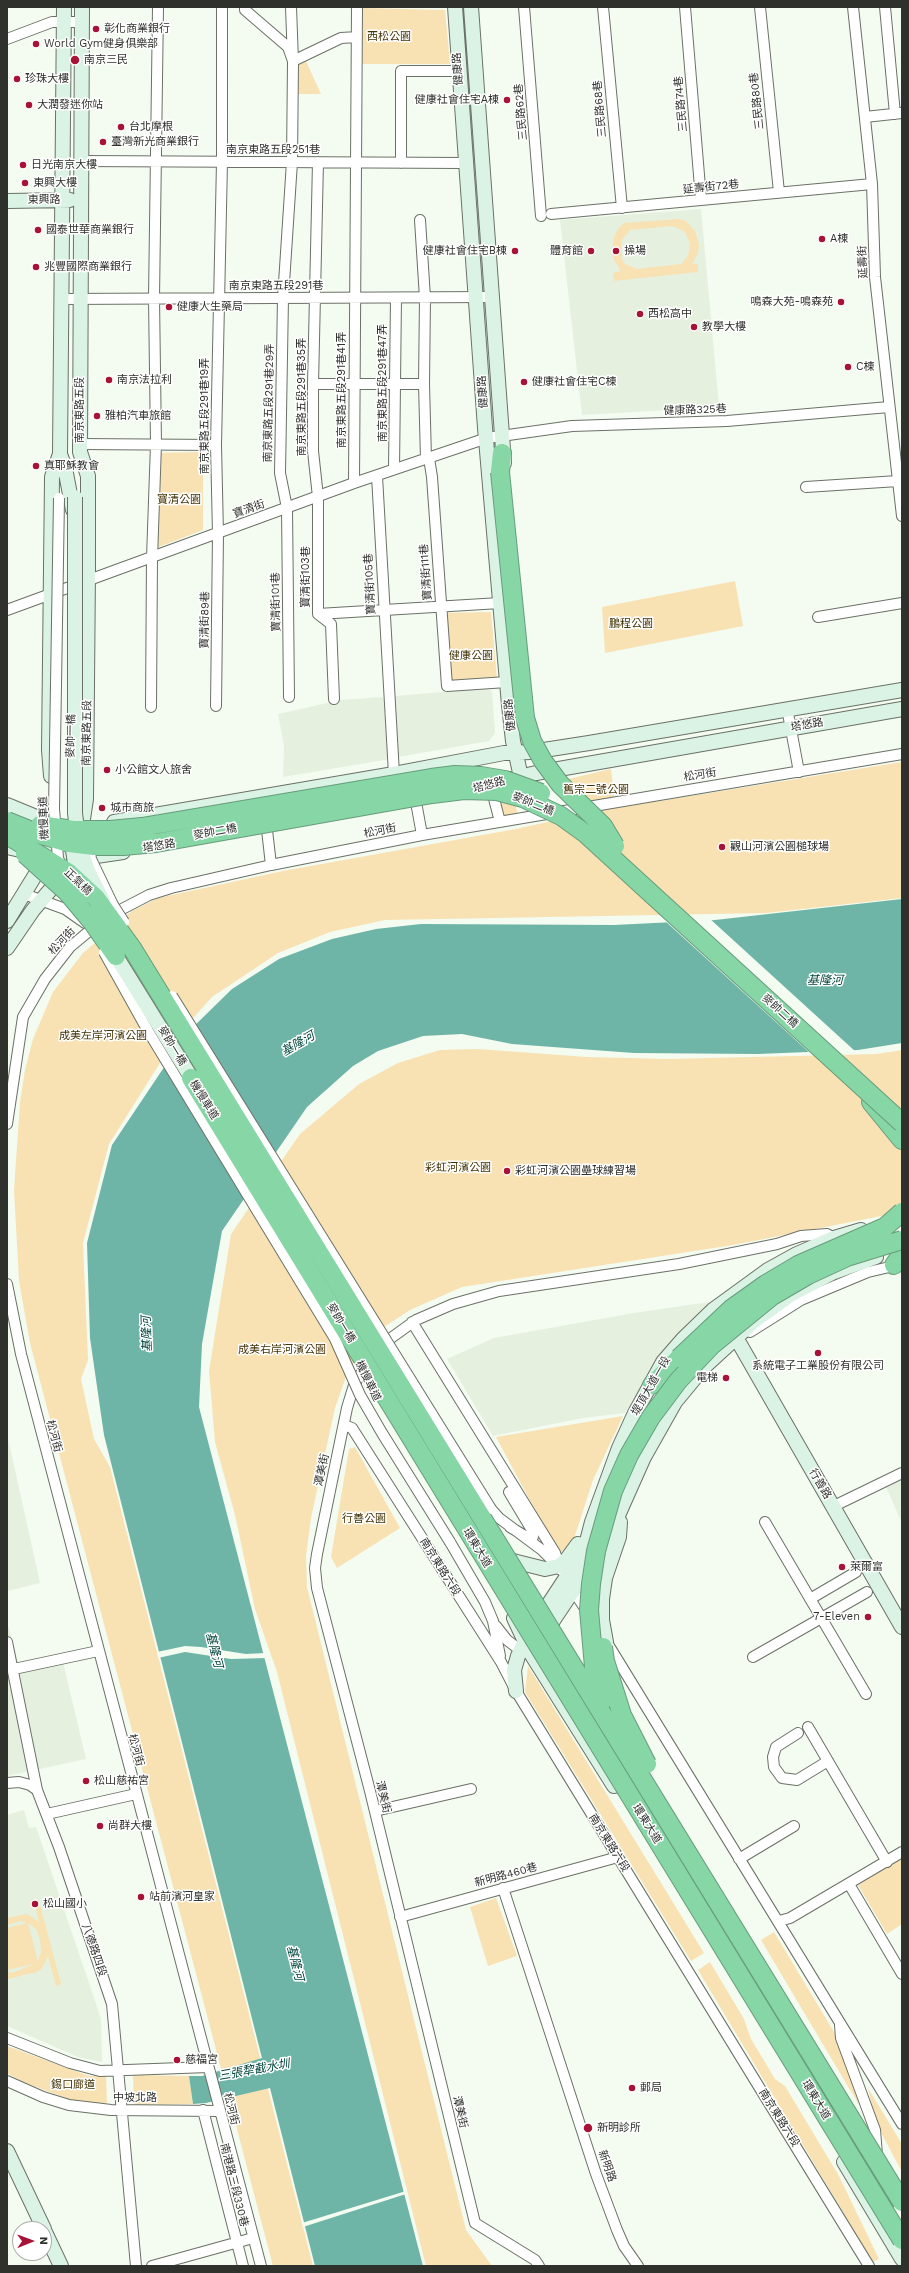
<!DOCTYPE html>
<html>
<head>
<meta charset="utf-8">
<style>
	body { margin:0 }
	#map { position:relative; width:909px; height:2273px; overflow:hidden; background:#f4fbf0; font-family:"Work Sans",sans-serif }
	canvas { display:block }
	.frame { position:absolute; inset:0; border:8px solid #2f312d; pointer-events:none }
	.north { position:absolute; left:12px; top:2221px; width:40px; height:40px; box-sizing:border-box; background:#fff; border:1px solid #acadab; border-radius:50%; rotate:89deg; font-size:11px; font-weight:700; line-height:16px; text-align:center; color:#2f312d }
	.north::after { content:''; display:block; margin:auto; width:14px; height:18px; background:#a91237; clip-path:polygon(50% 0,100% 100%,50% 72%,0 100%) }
</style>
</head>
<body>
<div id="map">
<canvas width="909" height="2273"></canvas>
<div class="frame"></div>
<div class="north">N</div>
</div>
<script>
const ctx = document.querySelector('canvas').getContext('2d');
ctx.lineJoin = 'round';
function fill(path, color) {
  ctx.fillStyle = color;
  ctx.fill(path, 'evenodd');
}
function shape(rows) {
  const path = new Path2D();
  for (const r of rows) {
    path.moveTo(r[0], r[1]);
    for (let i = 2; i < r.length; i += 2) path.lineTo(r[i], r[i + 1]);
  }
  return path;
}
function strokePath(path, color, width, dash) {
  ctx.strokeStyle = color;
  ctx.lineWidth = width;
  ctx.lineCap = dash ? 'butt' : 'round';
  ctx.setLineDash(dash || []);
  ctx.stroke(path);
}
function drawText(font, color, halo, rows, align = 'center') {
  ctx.font = font + ' "Work Sans","Noto Sans TC",sans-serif';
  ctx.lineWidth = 3;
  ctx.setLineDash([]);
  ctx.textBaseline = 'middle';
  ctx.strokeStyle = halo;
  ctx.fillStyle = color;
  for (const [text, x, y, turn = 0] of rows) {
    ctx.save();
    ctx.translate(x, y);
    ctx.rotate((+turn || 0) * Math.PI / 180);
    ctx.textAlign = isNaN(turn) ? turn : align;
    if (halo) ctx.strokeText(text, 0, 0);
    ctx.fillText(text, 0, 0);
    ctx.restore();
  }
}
const built = shape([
	[701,209,719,407,582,415,560,220],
	[487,688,492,692,495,733,489,741,398,757,394,699,396,696],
	[382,697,385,700,390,759,283,777,284,746,278,714,341,700],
	[716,1301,675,1344,625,1413,583,1418,493,1436,447,1359,494,1338,634,1313],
	[7,1434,40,1583,7,1591],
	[902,1480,902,1523,886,1487],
	[7,1621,20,1668,63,1662,86,1759,7,1776],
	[24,1810,29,1828,36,1827,88,1980,101,2019,102,2062,78,2057,7,2026,7,1815]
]);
const green = shape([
	[362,8,445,10,450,64,360,64],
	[305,59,321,94,298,94,298,64],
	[679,219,686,221,695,231,699,244,698,253,692,264,698,264,698,272,614,281,613,273,621,271,614,260,612,252,614,237,618,229,624,223],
	[672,226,684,231,690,243,688,256,681,264,637,269,625,264,622,259,621,246,622,240,630,230],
	[203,452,203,530,156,548,156,453],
	[735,581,743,626,605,653,602,607],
	[491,612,497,679,448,684,443,613],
	[902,762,902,898,766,913,385,920,330,932,278,953,212,997,177,1036,109,1144,83,1243,88,1360,81,1379,94,1439,110,1467,313,2266,273,2266,30,1343,19,1281,14,1190,20,1102,25,1070,33,1039,53,992,83,953,132,911,158,898,283,871,516,829,597,811],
	[611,769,615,804,589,808,564,780],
	[514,797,518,817,502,820,498,800],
	[478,1049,587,1057,668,1059,877,1054,902,1050,902,1212,733,1245,462,1287,410,1310,384,1327,364,1348,348,1371,335,1408,311,1518,306,1556,307,1587,466,2230,492,2266,426,2266,277,1672,255,1609,235,1515,215,1442,209,1371,231,1234,300,1134,359,1084,398,1063,440,1050],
	[623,1416,593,1480,571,1548,558,1553,496,1437],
	[355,1447,400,1528,337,1568,331,1557,349,1449],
	[528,1666,704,1953,691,1961,525,1692],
	[902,1858,902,1924,887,1934,858,1885],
	[496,1898,517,1956,488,1966,470,1907],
	[40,1905,61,1984,56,1986,48,1956,42,1968,37,1972,7,1979,7,1972,12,1973,34,1964,7,1970,7,1928,27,1923,20,1921,7,1925,7,1918,27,1914,39,1922,35,1906],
	[28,1923,36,1929,40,1939,41,1952,38,1962],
	[774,1932,837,2037,859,2105,761,1940],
	[710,1962,744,2019,751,2039,775,2079,785,2086,839,2176,879,2259,873,2262,698,1970],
	[7,2046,89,2076,106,2075,107,2103,87,2104,71,2100,23,2082,7,2073],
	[133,2075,189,2076,193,2104,134,2105],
	[868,2088,902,2144,902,2172,876,2123]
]);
const water = shape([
	[902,899,902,1043,858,1050,758,1054,634,1053,512,1044,462,1034,423,1036,378,1051,353,1066,307,1107,222,1231,202,1344,199,1407,423,2266,315,2266,270,2088,206,2103,193,2104,189,2076,202,2076,262,2058,104,1435,90,1338,87,1243,112,1145,187,1033,232,989,279,959,332,939,376,929,421,924,614,925,715,920]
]);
const pier = shape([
	[709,918,856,1052,811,1054,664,920],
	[185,1646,201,1647,246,1654,265,1653,267,1658,231,1659,185,1652,158,1658,157,1652],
	[406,2191,406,2194,303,2227,302,2223]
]);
const street = shape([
	[245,7,245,10,288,47,293,61,292,162,283,298,280,473,287,508,289,697],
	[291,7,293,61,341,38,357,37],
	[524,7,541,216],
	[603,7,622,208],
	[685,7,701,199],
	[760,7,779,192],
	[853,7,872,184,875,277,902,516],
	[885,7,895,114],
	[7,39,52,22,82,22],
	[865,117,902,113],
	[81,161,465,163],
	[318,162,313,384,313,451,318,497,318,614,331,624,334,699],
	[401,163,401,71,458,71],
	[551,214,872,184],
	[420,220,425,298,424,384,426,459],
	[60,299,492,297],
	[313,384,424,384],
	[80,444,216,445],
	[429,458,432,477,447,686,507,682],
	[394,469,396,298],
	[377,476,394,774],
	[354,483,357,7],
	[806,487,898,481],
	[7,610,354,483,487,438,572,426,727,421,889,407],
	[318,614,500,603],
	[818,617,902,603],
	[216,706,218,534,216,445,222,162,222,7],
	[151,707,152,558,156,444,154,298,158,7],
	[787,708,799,772],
	[491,787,500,822],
	[416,802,422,835],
	[267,830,271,865],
	[24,894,65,909,85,923],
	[7,1124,23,1017,45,979,70,947,105,918,149,895,171,888,271,865,422,835,902,754],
	[7,1284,21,1354,261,2266],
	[412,1322,555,1553,561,1570],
	[750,1332,801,1300,868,1272,898,1265],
	[380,1346,416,1320,453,1304,499,1291,679,1264,777,1244,801,1236,827,1234,834,1238],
	[368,1362,354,1385,347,1408,317,1554,315,1568,317,1588,370,1791,475,2223,535,2260,539,2266],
	[344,1425,352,1428,501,1662,516,1691,869,2266],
	[509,1492,533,1532,533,1537,530,1539,510,1527],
	[834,1506,902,1473],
	[491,1509,499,1518,542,1550,557,1565],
	[765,1522,866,1694],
	[450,1542,485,1602,493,1621,500,1656],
	[570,1586,588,1613],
	[810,1599,856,1572],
	[496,1626,507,1640,520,1650,526,1651],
	[606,1641,902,2124],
	[7,1642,37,1790],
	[753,1657,867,1592],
	[14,1669,98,1651],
	[808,1727,887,1862],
	[798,1733,776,1747,773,1757,774,1767,782,1778,797,1780,828,1761],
	[7,1783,19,1782,30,1785,37,1790,59,1847,112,2004,136,2266],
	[375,1811,471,1789],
	[47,1814,136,1794],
	[739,1859,794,1826],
	[849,1884,902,1974],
	[503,1888,596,2174,617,2230,624,2246,638,2266],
	[400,1917,618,1857],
	[779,1921,790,1918,902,1852],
	[840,2025,841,2038,875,2130,877,2155],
	[7,2038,70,2063,100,2071,208,2067],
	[7,2081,43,2097,69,2105,111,2110,219,2111],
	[203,2110,243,2266],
	[152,2266,253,2238]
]);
const secondary = shape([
	[455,7,485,428,509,705,513,741,521,777],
	[471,7,504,463],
	[7,201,70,200],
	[60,454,65,468,73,510],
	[51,776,49,750,52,477,60,454,64,7],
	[503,781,536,773,902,709],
	[7,805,53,824],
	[114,822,394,774,504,753,531,752,589,743,902,690],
	[80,839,86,799,88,569,88,476,80,452,82,7],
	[7,847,47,856,76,859,123,852],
	[7,921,47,856,50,829],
	[7,948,33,910,63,875],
	[738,1341,902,1627],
	[509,1560,545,1569,559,1566,567,1559,578,1544],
	[514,1618,530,1652,614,1786],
	[544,1634,608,1538,644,1457,675,1402,704,1367,753,1322,790,1295,832,1273,876,1257],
	[606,1642,602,1620,602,1599,605,1578,619,1537,620,1522],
	[516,1691,514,1670,518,1656,527,1637,585,1549,592,1522,619,1448,635,1413,663,1362,683,1339,713,1310,768,1270,797,1254,834,1238,861,1230],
	[7,2151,44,2229],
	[844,2162,902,2259],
	[44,2230,61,2266]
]);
const highway = shape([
	[500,472,502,453],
	[871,1102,902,1140],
	[894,1265,899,1258,902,1257],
	[652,1385,679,1358],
	[609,1744,665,1836]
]);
const streetBridge = shape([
	[59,498,54,809,58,858,62,869],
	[88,843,91,859,113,905,124,922],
	[104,952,148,1031,335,1339,360,1395,382,1433,450,1542],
	[172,996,491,1509]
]);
const secondaryBridge = shape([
	[75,497,75,813,79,845,88,871,103,901],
	[71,837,78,883],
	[111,948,197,1087]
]);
const highwayBridge = shape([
	[500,472,525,718,532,741,543,761,560,784,603,826,615,846],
	[7,821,42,835,69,843,94,846,123,846,156,843,432,794,464,790,497,791,523,798,561,816,586,834,902,1123],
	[40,825,73,830,110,830,142,827,431,778,455,775,481,776,505,780,541,793],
	[7,835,69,873,96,898,132,948,902,2202],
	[25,854,67,892,93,923,116,956],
	[191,1078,902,2240],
	[679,1358,731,1309,766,1284,798,1265,885,1227,902,1212],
	[603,1647,605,1661,622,1715,647,1764],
	[601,1703,594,1667,589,1610,591,1584,596,1551,613,1491,629,1455,651,1417,678,1381,712,1345,772,1296,808,1275,847,1257,902,1240]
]);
const markers = [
	[96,29,4,"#a91237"],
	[36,44,4,"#a91237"],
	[75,60,5,"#a91237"],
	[17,79,4,"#a91237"],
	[507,100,4,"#a91237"],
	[29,105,4,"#a91237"],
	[121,127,4,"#a91237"],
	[103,142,4,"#a91237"],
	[23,165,4,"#a91237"],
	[25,183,4,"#a91237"],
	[38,230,4,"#a91237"],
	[822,239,4,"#a91237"],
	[515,251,4,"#a91237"],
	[591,251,4,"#a91237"],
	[616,251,4,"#a91237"],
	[36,267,4,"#a91237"],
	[841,302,4,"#a91237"],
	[169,307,4,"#a91237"],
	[640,314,4,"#a91237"],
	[694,327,4,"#a91237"],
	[848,367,4,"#a91237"],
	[109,380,4,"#a91237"],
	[524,382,4,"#a91237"],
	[97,416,4,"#a91237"],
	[36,466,4,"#a91237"],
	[107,770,4,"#a91237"],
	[102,808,4,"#a91237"],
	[722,847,4,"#a91237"],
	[507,1171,4,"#a91237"],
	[818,1353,4,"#a91237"],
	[726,1378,4,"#a91237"],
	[842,1567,4,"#a91237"],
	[868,1617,4,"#a91237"],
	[86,1781,4,"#a91237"],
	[100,1826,4,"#a91237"],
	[141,1897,4,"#a91237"],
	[35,1904,4,"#a91237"],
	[177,2060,4,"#a91237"],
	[632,2088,4,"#a91237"],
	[588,2128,5,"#a91237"]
];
const poiNames = [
	["彰化商業銀行",104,29],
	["World Gym健身俱樂部",44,44],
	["南京三民",84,60],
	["珍珠大樓",25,79],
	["健康社會住宅A棟",499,100,"right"],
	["大潤發迷你站",37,105],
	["台北摩根",129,127],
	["臺灣新光商業銀行",111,142],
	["日光南京大樓",31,165],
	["東興大樓",33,183],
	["國泰世華商業銀行",46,230],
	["A棟",830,239],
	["健康社會住宅B棟",507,251,"right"],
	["體育館",583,251,"right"],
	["操場",624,251],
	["兆豐國際商業銀行",44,267],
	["鳴森大苑-鳴森苑",833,302,"right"],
	["健康人生藥局",177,307],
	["西松高中",648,314],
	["教學大樓",702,327],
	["C棟",856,367],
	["南京法拉利",117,380],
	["健康社會住宅C棟",532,382],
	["雅柏汽車旅館",105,416],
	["真耶穌教會",44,466],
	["小公館文人旅舍",115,770],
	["城市商旅",110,808],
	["觀山河濱公園槌球場",730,847],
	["彩虹河濱公園壘球練習場",515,1171],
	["系統電子工業股份有限公司",818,1366,"center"],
	["電梯",718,1378,"right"],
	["萊爾富",850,1567],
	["7-Eleven",860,1617,"right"],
	["松山慈祐宮",94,1781],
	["尚群大樓",108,1826],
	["站前濱河皇家",149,1897],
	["松山國小",43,1904],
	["慈福宮",185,2060],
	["郵局",640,2088],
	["新明診所",597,2128]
];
const parkNames = [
	["西松公園",389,37],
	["寶清公園",179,500],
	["鵬程公園",631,624],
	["健康公園",471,656],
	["舊宗二號公園",596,790],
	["成美左岸河濱公園",103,1036],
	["彩虹河濱公園",458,1168],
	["成美右岸河濱公園",282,1350],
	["行善公園",364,1519],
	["錫口廊道",73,2085]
];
const streetNames = [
	["健康路",458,69,-94],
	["三民路80巷",757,101,-96],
	["三民路74巷",681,104,-95],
	["三民路68巷",600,109,-95],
	["三民路62巷",521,112,-95],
	["南京東路五段251巷",273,150],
	["延壽街72巷",711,187,-6],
	["東興路",44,200],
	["延壽街",863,262,-93],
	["南京東路五段291巷",276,286],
	["南京東路五段291巷47弄",383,383,-90],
	["南京東路五段291巷41弄",342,390,-90],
	["健康路",483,392,-94],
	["南京東路五段291巷35弄",302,397,-90],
	["南京東路五段291巷29弄",269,403,-89],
	["南京東路五段",80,410,-90],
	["健康路325巷",695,410,-2],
	["南京東路五段291巷19弄",205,416,-90],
	["寶清街",249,509,-20],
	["寶清街111巷",426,572,-94],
	["寶清街103巷",306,577,-90],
	["寶清街105巷",370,584,-93],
	["寶清街101巷",276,602,-91],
	["寶清街89巷",205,620,-89],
	["健康路",510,715,-96],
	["塔悠路",807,725,-10],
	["南京東路五段",87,733,-89],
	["麥帥一橋",71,736,-89],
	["松河街",700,775,-9],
	["塔悠路",489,785,-15],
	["麥帥二橋",533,804,22],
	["機慢車道",44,818,-92],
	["松河街",380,831,-11],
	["麥帥二橋",215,832,-10],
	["塔悠路",159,846,-9],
	["正氣橋",78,882,43],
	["松河街",62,941,-47],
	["麥帥二橋",780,1011,42],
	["麥帥一橋",172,1046,59],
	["機慢車道",204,1100,58],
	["麥帥一橋",341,1323,59],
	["機慢車道",368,1381,64],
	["堤頂大道一段",651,1386,-60],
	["松河街",54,1436,75],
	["潭美街",322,1470,-78],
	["行善路",820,1484,60],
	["環東大道",477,1548,59],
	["南京東路六段",440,1567,58],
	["松河街",136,1750,75],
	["潭美街",383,1797,76],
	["環東大道",647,1824,58],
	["南京東路六段",609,1843,58],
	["新明路460巷",506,1875,-15],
	["八德路四段",94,1950,71],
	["中坡北路",135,2098],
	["環東大道",816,2100,59],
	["松河街",231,2109,76],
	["潭美街",460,2112,77],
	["南京東路六段",779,2118,58],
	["新明路",607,2166,71],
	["南港路三段330巷",234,2185,76]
];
const waterNames = [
	["基隆河",825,980],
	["基隆河",298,1044,-30],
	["基隆河",147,1334,-92],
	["基隆河",214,1650,76],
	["基隆河",295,1963,76],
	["三張犂截水圳",254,2070,-10]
];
fill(built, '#e5f0df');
fill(green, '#f8e2b3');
fill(water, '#6eb5a7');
fill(pier, '#f4fbf0');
strokePath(street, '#6b7167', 12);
strokePath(secondary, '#6b7167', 16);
strokePath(highway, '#689c7c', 20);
strokePath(street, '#fff', 10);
strokePath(secondary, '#dbf3e4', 14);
strokePath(highway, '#86d6a6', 18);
strokePath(streetBridge, '#6b7167', 12, []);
strokePath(secondaryBridge, '#6b7167', 16, []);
strokePath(highwayBridge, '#689c7c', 20, []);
strokePath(streetBridge, '#fff', 10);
strokePath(secondaryBridge, '#dbf3e4', 14);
strokePath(highwayBridge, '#86d6a6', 18);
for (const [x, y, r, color] of markers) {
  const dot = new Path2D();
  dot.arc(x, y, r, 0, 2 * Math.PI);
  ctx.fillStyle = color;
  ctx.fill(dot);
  strokePath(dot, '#fff', 1.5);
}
drawText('11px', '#2f312d', '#fff', poiNames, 'left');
drawText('11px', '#443306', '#fff', parkNames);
drawText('11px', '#2f312d', '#fff', streetNames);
drawText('italic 12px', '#01463c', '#fff', waterNames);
</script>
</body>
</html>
